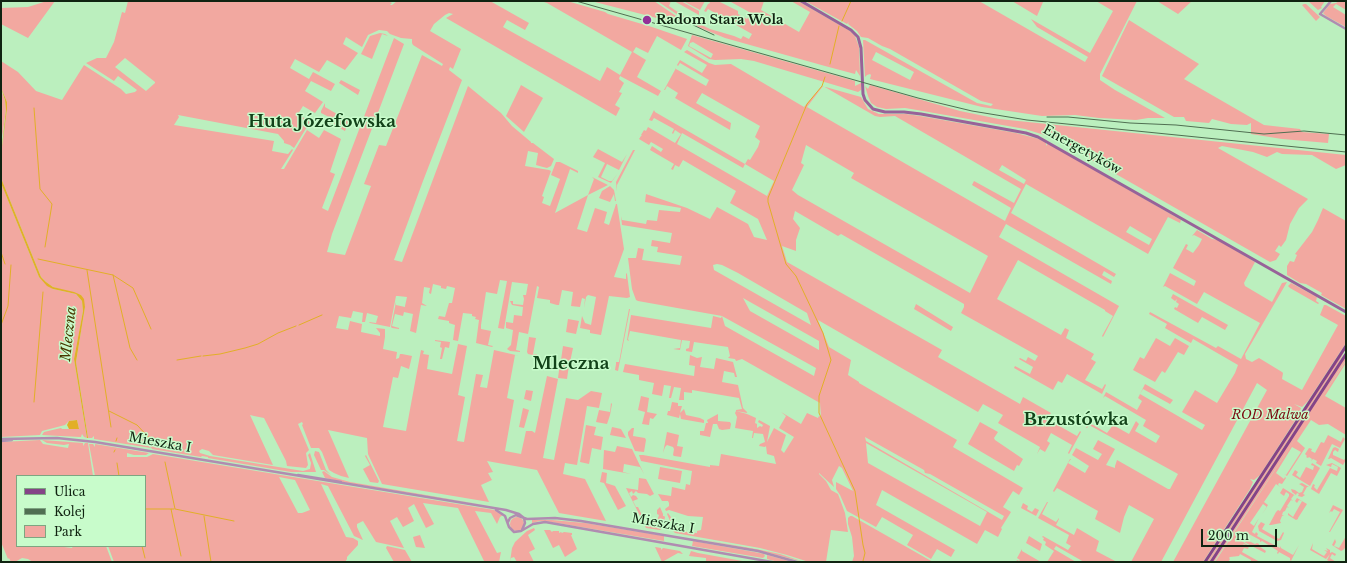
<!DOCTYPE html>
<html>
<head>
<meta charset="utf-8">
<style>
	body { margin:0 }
	#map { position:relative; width:1347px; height:563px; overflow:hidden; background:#bbefbe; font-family:"Libre Baskerville",serif }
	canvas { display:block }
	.frame { position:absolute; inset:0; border:2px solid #102311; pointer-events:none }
	.legend { position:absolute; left:16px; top:475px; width:130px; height:72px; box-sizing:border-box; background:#c8fccb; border:1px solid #7ea581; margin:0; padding:5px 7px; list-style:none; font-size:12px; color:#102311 }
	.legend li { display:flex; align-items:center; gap:8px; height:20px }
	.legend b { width:20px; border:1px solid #7ea581 }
	.scale { position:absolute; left:1201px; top:529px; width:76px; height:18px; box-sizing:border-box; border:2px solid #102311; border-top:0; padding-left:5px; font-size:12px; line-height:14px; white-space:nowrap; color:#102311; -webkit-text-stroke:3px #c8fccb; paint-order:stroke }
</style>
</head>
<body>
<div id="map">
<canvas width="1347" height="563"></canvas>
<div class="frame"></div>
<ul class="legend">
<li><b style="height:5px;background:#854387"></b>Ulica</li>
<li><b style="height:5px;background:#506f52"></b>Kolej</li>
<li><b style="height:11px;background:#f2a8a0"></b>Park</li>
</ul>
<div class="scale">200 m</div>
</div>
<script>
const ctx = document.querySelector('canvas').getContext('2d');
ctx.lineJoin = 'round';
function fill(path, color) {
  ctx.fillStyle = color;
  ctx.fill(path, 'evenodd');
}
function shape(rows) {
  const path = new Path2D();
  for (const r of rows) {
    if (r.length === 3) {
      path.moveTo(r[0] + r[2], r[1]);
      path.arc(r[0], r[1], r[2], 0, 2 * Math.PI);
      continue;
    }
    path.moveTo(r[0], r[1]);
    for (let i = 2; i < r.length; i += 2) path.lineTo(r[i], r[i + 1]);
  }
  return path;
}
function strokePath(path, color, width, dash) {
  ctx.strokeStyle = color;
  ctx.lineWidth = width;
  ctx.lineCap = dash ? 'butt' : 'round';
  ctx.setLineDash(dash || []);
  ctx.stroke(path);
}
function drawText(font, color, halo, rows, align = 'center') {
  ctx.font = font + ' "Libre Baskerville",serif';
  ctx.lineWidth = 3;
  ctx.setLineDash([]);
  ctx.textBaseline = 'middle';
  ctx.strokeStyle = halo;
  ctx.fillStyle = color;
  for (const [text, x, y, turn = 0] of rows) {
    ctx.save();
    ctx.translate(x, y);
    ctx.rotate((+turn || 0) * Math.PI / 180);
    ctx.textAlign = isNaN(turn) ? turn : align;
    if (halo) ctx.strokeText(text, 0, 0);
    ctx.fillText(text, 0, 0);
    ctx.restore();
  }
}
const green = shape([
	[47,1,55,1,28,38,1,24,1,8,28,7],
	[128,1,388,1,392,3,390,5,392,5,397,1,490,1,529,23,525,30,507,20,503,27,600,81,607,67,620,75,632,52,547,3,541,1,567,1,605,12,608,14,652,27,687,39,681,50,657,36,648,53,636,47,633,52,646,60,637,77,661,91,658,96,620,76,619,79,624,83,619,92,622,93,615,105,620,108,616,116,446,18,453,14,449,13,445,15,434,24,430,31,461,49,453,69,450,67,449,70,462,80,423,181,394,260,402,262,468,86,501,113,512,126,531,142,531,143,533,143,554,159,551,166,547,168,543,167,536,165,538,153,528,151,525,166,549,170,551,171,542,196,544,197,542,203,550,206,560,179,551,175,556,162,560,162,578,171,578,173,570,169,555,213,588,195,594,179,592,177,608,185,588,195,577,229,587,232,595,208,607,212,604,223,609,225,616,204,617,204,624,249,614,277,626,279,626,273,627,274,630,297,627,298,609,296,601,335,590,333,590,330,580,328,582,316,585,323,591,325,596,297,588,295,586,297,584,308,585,299,582,298,580,307,571,306,573,292,562,290,559,305,557,305,550,303,550,300,537,298,539,287,537,286,528,334,519,332,516,350,520,351,520,352,510,351,507,349,511,345,513,330,506,328,506,322,513,323,514,315,522,316,523,307,512,305,510,301,513,301,513,304,523,305,524,299,523,295,526,295,528,284,512,282,504,329,498,328,507,281,500,280,497,294,486,292,481,325,481,329,491,331,488,345,493,346,492,347,476,343,479,320,475,319,476,317,472,316,472,314,463,313,458,341,453,340,455,325,449,323,449,321,438,319,439,316,445,317,449,303,452,303,455,288,447,286,446,289,441,288,441,286,433,284,431,294,429,293,430,288,424,287,422,303,427,306,421,305,416,333,410,331,413,314,404,312,403,316,395,314,392,326,399,328,399,329,392,328,391,327,396,302,396,305,405,307,405,306,407,297,398,296,396,296,390,327,370,323,369,322,376,323,378,316,367,313,365,322,362,322,363,313,353,311,351,318,339,316,336,328,348,330,350,321,362,324,361,332,380,336,380,333,376,328,385,329,385,337,383,349,397,352,396,359,399,358,400,354,402,354,412,356,409,369,401,366,398,378,393,377,383,427,406,431,421,350,424,351,423,354,429,355,427,369,452,374,458,344,467,346,458,395,465,397,457,441,464,442,476,374,483,375,480,387,487,388,494,350,520,356,515,355,507,398,514,400,505,451,521,454,526,431,532,431,535,433,547,376,558,379,543,458,554,460,566,398,578,400,591,391,602,393,599,408,587,406,577,465,565,463,563,474,585,479,606,521,559,513,537,470,487,461,493,472,488,473,492,480,481,485,489,502,382,484,368,454,367,438,328,430,349,478,341,476,334,473,329,470,322,452,319,448,311,448,302,425,303,424,302,422,298,424,309,450,306,453,308,465,306,468,287,466,286,461,264,418,254,416,250,415,273,465,213,455,209,451,202,449,199,451,200,453,210,456,303,471,310,469,311,463,308,455,310,453,316,472,291,472,208,458,208,457,202,456,201,457,152,449,149,444,138,441,132,438,131,442,149,446,151,448,94,439,94,436,92,438,88,438,76,362,85,307,81,295,53,287,46,282,41,277,1,178,1,154,7,109,7,102,1,88,1,61,18,72,36,91,62,100,84,65,121,89,126,94,135,92,137,90,118,76,114,81,86,63,97,58,106,58,114,42,122,12,125,13],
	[379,30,387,31,390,34,401,38,412,39,412,43,413,45,443,64,442,66,422,55,386,146,379,145,364,184,371,186,345,255,327,252,332,234,404,44,394,38,328,211,322,208,335,174,330,172,341,139,324,130,319,138,307,130,284,169,281,169,293,150,292,149,288,154,272,151,274,141,174,125,179,117,178,115,278,134,284,141,284,143,290,145,294,148,310,122,298,114,303,106,315,113,323,102,305,91,311,81,331,91,335,84,313,72,309,79,290,68,295,59,319,72,327,60,345,70,358,53,343,44,346,37,362,47,368,35],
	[125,58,155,82,155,83,146,91,115,67],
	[591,1,654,1,688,24,680,24],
	[657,1,671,1,669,6,694,23,693,25],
	[674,1,681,1,699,11,699,15],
	[683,1,688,2,689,1,705,1,700,10],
	[709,1,718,1,738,11,738,14,747,19,751,13,731,2,732,1,764,1,761,10,799,32,810,12,791,1,798,1,850,31,855,36,859,47,860,76,856,70,855,74,825,66,725,38,696,26,698,23,710,29,734,36,741,39,743,36,749,39,752,34,708,9,706,12,704,11,708,4,710,3],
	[805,1,979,1,1085,62,1088,57,1037,27,1031,19,1090,53,1113,11,1096,1,1137,1,1100,74,1100,80,1115,90,1165,118,1148,118,1136,120,1099,118,1075,115,1042,116,982,107,870,79,871,75,870,74,867,75,865,77,863,40,865,40,977,103,991,106,993,104,981,101,890,49,882,46,868,38,861,37,857,31,848,24,849,22,847,24],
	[876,52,914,72,910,80,872,60],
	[1012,1,1041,1,1043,2,1037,16],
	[1157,1,1192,1,1178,14],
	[1308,1,1325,1,1321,7,1322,8,1318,10],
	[1339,1,1346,1,1346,10,1336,4,1333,7,1346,15,1346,27,1326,16,1323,13,1330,4,1336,3],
	[1304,4,1306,4,1320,17,1316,21,1302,5],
	[1129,20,1199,64,1184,79,1264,125,1300,129,1302,132,1329,134,1328,143,1282,139,1251,134,1251,123,1247,125,1231,124,1212,119,1209,123,1186,121,1184,117,1174,117,1102,76],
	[380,33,385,34,388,36,382,34,372,59,361,54,370,36],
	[692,35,855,81,855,86,861,83,861,90,858,92,754,61,741,59,715,60,709,59,688,46],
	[693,42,713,54,711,58,689,46,690,43],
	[687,50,709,63,715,65,731,64,804,107,822,86,861,97,868,109,879,114,906,114,920,116,1016,133,1039,139,1046,142,1046,146,1048,143,1181,220,1180,223,1168,217,1148,254,1026,184,1011,213,1116,274,1114,277,1104,271,1102,275,1112,281,1111,284,1006,224,999,237,1119,306,1103,337,1102,336,1113,316,1105,311,1105,310,1018,260,997,299,1061,335,1065,328,1069,330,1066,338,1094,354,1091,359,1096,362,1085,380,1102,389,1105,384,1106,385,1102,394,1067,374,1062,383,1058,381,1053,390,1014,368,1015,366,1030,374,1033,367,1019,359,1020,358,1026,361,1028,357,1035,361,1038,356,961,313,964,307,964,304,841,234,838,236,795,211,793,219,800,228,796,240,796,251,782,246,787,262,942,350,938,357,1020,404,1023,397,1051,413,1047,419,1077,436,1080,431,1081,432,1069,454,1068,453,1072,445,1051,433,1047,441,1050,443,1045,452,1040,449,1037,454,1040,447,998,423,1003,415,983,404,978,412,818,320,829,347,851,360,848,375,859,382,859,383,957,440,953,447,1023,488,1019,495,1013,491,1003,507,1011,512,1001,528,1002,529,998,537,985,530,977,544,882,490,876,505,955,550,951,557,937,549,931,559,907,545,913,535,882,517,876,527,847,511,840,495,836,489,836,482,853,491,842,468,839,466,832,480,834,487,819,473,819,474,826,481,831,490,838,494,845,513,848,532,831,530,826,562,809,562,787,555,760,548,675,533,671,529,671,523,667,514,668,513,675,523,679,531,697,533,697,531,701,530,703,517,688,516,669,510,666,511,665,509,669,506,669,503,668,501,662,501,658,494,671,496,672,487,685,490,686,484,690,485,692,471,641,461,639,455,643,455,710,467,710,465,719,466,721,454,776,464,774,456,767,454,766,446,765,447,759,446,760,444,765,442,763,434,754,433,753,438,752,438,753,431,735,428,737,417,735,413,736,411,747,414,756,418,755,423,757,424,757,428,760,426,762,427,763,425,758,422,759,420,770,426,767,442,774,428,786,435,781,450,784,453,794,437,779,428,786,416,781,412,801,424,807,413,818,418,819,416,821,417,820,403,742,359,736,361,735,359,728,358,730,356,728,347,694,342,692,352,686,351,686,349,689,348,690,341,682,340,680,350,673,349,680,348,681,340,630,331,628,339,629,341,627,340,631,315,711,328,713,316,721,318,722,316,638,301,636,300,632,289,628,258,636,258,638,248,644,249,642,260,680,265,682,256,657,252,658,247,651,246,652,240,670,243,672,233,622,225,621,216,622,220,646,224,647,220,657,221,659,210,680,212,681,208,645,202,646,194,687,208,710,219,717,207,748,224,754,237,767,240,758,219,730,203,736,191,683,160,679,167,675,165,673,170,671,169,674,164,650,150,652,146,661,152,663,149,651,142,649,145,639,139,641,136,642,136,641,135,644,130,646,131,648,127,675,143,681,134,675,130,673,134,672,133,674,129,654,118,652,121,649,120,654,110,655,112,745,164,748,159,750,160,758,147,760,141,755,137,760,126,702,93,696,103,731,123,730,130,675,98,678,93,667,86,665,90,664,90,676,68,676,69,706,86,709,80,680,63,678,66,677,65,680,60,702,73,707,65,684,52],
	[823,86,875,116,880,117,895,116,1021,189,1014,203,974,181,972,185,1011,208,1005,221,807,107],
	[682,133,743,168,745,164,774,181,767,196,677,144],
	[806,145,854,173,851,178,988,256,970,293,798,195,792,190,804,165,801,163],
	[1002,165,1026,180,1024,184,999,170],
	[1130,226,1152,239,1149,245,1126,232],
	[717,264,722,265,738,273,807,313,811,325,714,270,713,265],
	[743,298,819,341,819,350,750,311],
	[722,316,816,368,814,376,725,326],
	[865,437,924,470,925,473,930,474,1004,516,1002,520,866,441],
	[866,443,987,512,980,526,868,463],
	[341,80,360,90,358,95,339,83],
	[521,85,543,98,524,132,506,116],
	[870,85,960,111,999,119,1346,155,1346,165,1336,169,1312,155,1282,154,1277,152,1267,157,1253,152,1222,146,1218,148,1308,199,1299,208,1290,224,1286,240,1281,247,1279,245,1275,251,1280,254,1276,260,1270,262,1051,137,1025,129,917,110,905,108,886,109,877,107,871,103,868,96,865,86,868,89],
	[1,90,5,100,6,110,1,145],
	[325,103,325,107,349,121,345,131,328,122,331,118,321,113,321,111],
	[598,149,622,162,627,154,619,170,607,164,601,177,609,181,612,181,618,173,611,183,598,177,605,163,593,157],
	[633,150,635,150,617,185,617,191,616,182],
	[1,183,39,277,53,289,76,294,82,301,83,311,74,359,87,438,84,437,82,434,81,437,80,437,42,435,44,432,61,428,62,429,79,429,77,420,69,421,65,425,42,431,40,435,1,437],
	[610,186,614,190,616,201,615,201,614,194,610,202,599,198,602,191],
	[1323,208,1346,221,1346,309,1321,295,1322,293,1306,284,1300,283,1287,275,1287,266,1290,261,1294,262,1297,255,1295,254,1312,232,1318,220],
	[1197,230,1212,239,1218,240,1255,262,1244,283,1245,286,1272,302,1282,283,1287,282,1251,344,1245,354,1246,359,1252,362,1259,358,1282,372,1283,373,1282,379,1302,390,1338,325,1320,315,1324,305,1326,305,1346,316,1346,343,1308,401,1302,407,1294,404,1301,408,1298,416,1260,475,1254,480,1250,479,1253,482,1250,489,1203,562,1173,562,1267,390,1257,383,1161,562,1131,562,1154,519,1129,505,1124,517,1120,533,1095,519,1098,511,1057,488,1054,492,1053,491,1070,459,1071,459,1068,463,1085,473,1089,466,1072,455,1076,448,1098,460,1102,454,1093,449,1098,440,1115,449,1106,465,1115,468,1115,466,1117,460,1168,489,1170,489,1178,474,1089,425,1087,428,1086,428,1092,417,1094,417,1090,423,1107,433,1113,425,1129,434,1136,421,1139,424,1135,431,1156,443,1160,436,1143,426,1146,420,1105,396,1103,398,1106,392,1137,410,1142,401,1138,398,1145,384,1173,400,1170,404,1143,389,1140,394,1202,430,1205,425,1182,412,1195,390,1217,403,1235,373,1238,365,1193,339,1191,343,1165,328,1167,324,1149,314,1150,312,1216,348,1218,346,1241,359,1260,323,1204,292,1197,304,1165,286,1163,287,1170,273,1194,286,1196,281,1173,268,1186,244,1188,245,1186,249,1193,253,1199,245,1202,239,1194,235,1192,236],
	[1291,283,1317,297,1316,301,1319,303,1318,304,1290,288,1288,286],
	[1173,294,1228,325,1225,330,1202,317,1198,323,1174,309,1175,307,1177,308,1179,304,1176,302,1177,299,1175,301,1171,298],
	[916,304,953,327,951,331,914,309],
	[629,309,630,309,618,371,615,370,616,364,616,362,619,362],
	[568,319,579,321,576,334,566,332],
	[529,337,536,338,533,354,537,354,537,356,528,354,527,352],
	[1156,338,1170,346,1175,338,1189,346,1184,355,1178,352,1165,373,1162,371,1155,382,1133,370,1140,357,1144,359],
	[435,340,450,342,449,348,445,347,442,359,440,359,442,348,440,347,441,342,435,341],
	[563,346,573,348,570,362,561,360],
	[1346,348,1339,362,1209,562,1207,562],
	[690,355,697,358,702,357,700,367,714,369,716,358,733,362,737,377,735,377,734,373,724,371,722,382,738,385,743,408,748,413,736,411,736,410,742,409,739,398,692,390,692,393,684,392,684,400,679,400,681,388,674,387,671,398,669,398,671,386,664,385,662,396,652,394,654,383,639,380,639,375,623,372,625,364,694,376,695,366,689,365],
	[1346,356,1346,360,1319,401,1346,361,1346,363,1325,396,1346,408,1346,435,1328,424,1319,425,1311,420,1297,441,1305,448,1287,476,1284,474,1286,475,1301,452,1292,447,1276,473,1284,479,1285,477,1283,475,1286,478,1282,484,1279,483,1278,485,1280,487,1276,494,1280,487,1276,484,1264,502,1268,505,1272,499,1262,514,1267,507,1263,504,1250,523,1254,526,1259,518,1252,532,1255,534,1256,532,1258,534,1257,536,1280,548,1281,546,1281,548,1293,555,1299,545,1291,561,1290,560,1290,558,1279,552,1278,554,1277,553,1278,551,1262,541,1260,542,1260,540,1247,533,1246,534,1242,532,1238,539,1245,543,1247,539,1250,539,1249,541,1255,544,1257,543,1259,544,1259,546,1266,551,1265,553,1246,543,1241,546,1246,544,1249,546,1248,549,1244,548,1242,552,1260,562,1251,562,1251,560,1240,554,1239,556,1230,557,1229,558,1230,559,1228,562,1224,561,1223,562,1215,562,1303,427,1214,562,1212,562],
	[560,363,569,365,567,379,558,378],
	[526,390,533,391,531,401,524,399],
	[641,396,649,398,647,412,657,414,653,419,650,418,649,425,642,424,645,412,638,410],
	[672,402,678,403,678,406,682,406,680,413,684,409,686,415,700,418,704,420,704,423,681,419,680,414,679,418,667,415,668,411,670,411],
	[611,403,612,404,610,415,607,424,596,422,599,410,610,412],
	[523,408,529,410,524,428,519,427],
	[718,414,718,421,730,422,731,424,730,429,722,430,719,429,717,424,713,424,710,437,700,435,700,431,704,431,706,423,708,423,707,420],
	[980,422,998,432,994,438,995,440,1023,459,1019,466,1017,465,1014,471,968,444],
	[586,425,596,427,594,435,603,437,601,450,592,448,589,464,580,462],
	[612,427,621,429,626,438,610,435],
	[632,428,634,428,633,436,645,438,646,440,644,452,635,451,628,435,628,432],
	[667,432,679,435,677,446,683,447,681,457,674,456,673,455,674,449,673,447,667,445,665,447,663,453],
	[1328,435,1341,442,1343,437,1345,439,1340,448,1332,444,1321,466,1316,463,1317,461,1313,459,1311,461,1312,459,1309,457,1308,458,1306,457,1307,456,1305,454,1309,448,1312,449,1311,451,1315,453,1321,442,1324,443],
	[40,440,43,444,68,448,69,444,64,445,47,443,42,440,83,443,83,446,85,443,88,443,93,476,17,476,17,546,56,546,72,548,73,546,106,546,112,562,33,562,28,559,22,558,15,562,11,562,9,558,8,559,1,542,1,442],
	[89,444,93,444,95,447,95,444,149,453,146,455,134,455,127,453,127,457,147,457,153,454,494,510,503,515,500,517,497,524,491,513,475,511,497,553,501,552,499,562,484,561,458,508,423,503,434,524,426,528,414,504,408,508,414,521,403,527,397,517,390,521,404,548,376,542,363,521,357,524,357,527,363,540,354,536,328,486,321,484,346,537,353,538,358,541,358,545,347,557,347,559,345,562,114,562,108,546,145,546,145,476,95,476],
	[279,477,295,480,310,510,302,513,298,513],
	[617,446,632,449,644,474,640,467,624,464,623,472,631,474,603,469,604,450,615,452],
	[1335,447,1339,449,1338,452,1335,450,1333,452,1333,455,1344,460,1346,457,1346,460,1343,465,1331,458,1329,459,1328,459,1333,448],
	[315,451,319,452,326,470,331,475,324,470,321,470,314,455],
	[366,455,379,481,378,483,370,482,363,469,370,465,365,456],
	[1312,463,1320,468,1310,486,1292,475,1295,470,1298,472,1296,475,1300,478,1306,467,1313,470,1314,466,1311,465],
	[1332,463,1341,468,1337,476,1331,473,1319,494,1311,489,1313,484,1315,485,1314,487,1317,490,1330,468,1337,471,1338,467,1332,464,1331,467,1326,465],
	[660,467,682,471,680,483,658,479],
	[324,471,332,477,350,482,490,506,347,483,325,478,322,472],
	[602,472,607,473,606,483,615,486,626,506,618,510,604,483,600,482],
	[639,478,646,479,654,494,650,496,647,494,638,493,636,491,633,494,632,491,629,493,631,497,633,495,636,496,638,499,633,501,636,507,638,507,647,525,650,525,657,521,659,515,657,514,657,510,660,507,663,514,663,516,664,516,665,517,663,527,660,530,646,528,626,488,638,490],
	[1302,483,1309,487,1307,487,1303,494,1305,495,1302,497,1298,496,1299,494,1297,493,1296,495,1292,492,1291,489,1295,490,1299,493,1302,492,1304,487,1299,484],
	[1283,488,1296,496,1294,495,1291,499,1293,501,1291,500,1287,506,1289,508,1287,507,1285,511,1283,512,1282,515,1284,516,1282,516,1280,521,1281,523,1271,525,1269,525,1276,512,1278,510,1280,511,1289,496,1289,494,1286,492,1284,496,1280,493],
	[1297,498,1307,504,1298,518,1298,519,1296,520,1288,515,1288,513,1293,517,1301,503,1302,501,1299,500,1297,503,1295,501],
	[1047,502,1048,502,1042,514,1056,522,1059,518,1059,519,1056,525,1074,535,1077,528,1099,541,1096,551,1117,562,1084,562,1056,546,1054,549,1076,562,1047,562,1054,551,1045,545,1046,542,1043,540,1044,538,1042,537,1043,536,1068,550,1071,546,1066,543,1069,535,1038,518],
	[1023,503,1028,506,1027,509,1032,512,1035,508,1039,510,1036,516,1021,508],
	[1333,505,1343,510,1330,532,1329,532,1340,512,1334,509,1332,512,1331,511,1329,513],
	[850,516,852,516,933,562,852,562,854,556,852,537,848,524,848,518],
	[517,524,7],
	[532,520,552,520,585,523,664,536,664,541,551,522,540,521,532,523],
	[1261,522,1265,524,1262,529,1279,539,1283,532,1284,533,1281,540,1277,541,1259,531,1258,526],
	[534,528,535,530,528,535,535,549,529,552,534,562,517,562,514,557,511,558,510,562,512,548,515,542,527,531],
	[544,530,550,530,552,532,553,531,559,531,559,533,561,532,562,533,564,532,572,533,572,535,571,535,577,549,565,557,559,545,553,548],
	[420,535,425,548,416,547,415,544,413,537],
	[1029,536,1042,544,1040,551,1026,543],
	[1346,536,1346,547,1343,550,1341,551,1332,545,1335,539,1336,542,1334,546,1339,548],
	[693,538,756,549,780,554,804,562,757,550],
	[693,541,754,552,764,554,765,556,763,558,692,546],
	[1313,543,1312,549,1322,555,1324,556,1327,552,1324,550,1328,551,1326,548,1330,550,1330,553,1332,552,1336,554,1335,556,1332,554,1330,558,1336,562,1330,562,1327,560,1330,554,1326,559,1310,550],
	[387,546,405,550,412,562,394,562,386,548],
	[655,547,661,548,661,550,663,548,680,551,683,554,678,553,662,562],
	[1022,549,1022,551,1041,562,1016,562,1017,560,1019,561,1020,560,1017,558],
	[691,551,698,553,748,562,706,562,706,558,689,556],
	[767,555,793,562,778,562,767,559]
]);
const water = shape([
	[1,88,7,102,7,109,1,154,6,110,5,100],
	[1,178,41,277,46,282,53,287,74,292,81,295,84,299,85,307,76,362,88,438,87,438,74,359,83,311,82,301,76,294,53,289,47,286,39,277,1,183],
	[77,420,79,429,69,429,67,425,69,421]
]);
const stream = shape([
	[842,21,851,1],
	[830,64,839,26],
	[825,77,822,86,807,104,768,198,768,202,786,264,796,276,823,333,831,360,819,396,819,413,855,491,863,545,865,553,863,561],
	[34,108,40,189,52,204,45,247],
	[1,252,5,264],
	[38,259,113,275,133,288,151,329],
	[87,270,111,427],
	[113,275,130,348,137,360],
	[1,325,8,306,11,265],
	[299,325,322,315],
	[203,356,220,354,245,348,258,344,278,333,296,326],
	[177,360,201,356],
	[34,402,43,292],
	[109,411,137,425,152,441],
	[116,441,117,438],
	[114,452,115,450],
	[165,462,175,509,234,521],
	[117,463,119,476],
	[145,509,171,509],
	[174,509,171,509,181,556],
	[204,516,211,562],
	[142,546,145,558]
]);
const tertiary = shape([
	[1331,1,1320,14,1346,29],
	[1,439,57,438,95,442,506,510,519,514,524,518,525,523,522,530],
	[1,441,12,440],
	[298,475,341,482],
	[496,510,505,516,509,527,514,532,521,531,533,524,545,522,772,562],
	[508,522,510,518,516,515,527,519,555,518,581,521,758,551,797,562]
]);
const secondary = shape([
	[801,1,851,30,858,37,861,48,863,94,865,100,873,109,885,112,904,112,921,114,1026,133,1038,137,1346,312]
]);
const primary = shape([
	[1205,562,1346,346],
	[1211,562,1346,354]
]);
const rail = shape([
	[576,1,918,98,972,111,1027,120,1346,152],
	[689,23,714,35],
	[1047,117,1068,117,1130,123,1176,125,1264,134,1304,131,1346,135]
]);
const markers = [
	[647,20,5,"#933198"]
];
const poiNames = [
	["Radom Stara Wola",656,20]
];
const streetNames = [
	["Energetyków",1082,150,29],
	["Mieszka I",160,443,10],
	["Mieszka I",663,524,10]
];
const parkNames = [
	["ROD Malwa",1270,415]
];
const waterNames = [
	["Mleczna",69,334,-84]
];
const districtNames = [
	["Huta Józefowska",322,122],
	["Mleczna",571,364],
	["Brzustówka",1076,420]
];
fill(green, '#f2a8a0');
fill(water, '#e2af27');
strokePath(stream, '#e2af27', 1);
strokePath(tertiary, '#b08cb1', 2.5);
strokePath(secondary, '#986299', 3);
strokePath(primary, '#854387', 3);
strokePath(rail, '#506f52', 1);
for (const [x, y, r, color] of markers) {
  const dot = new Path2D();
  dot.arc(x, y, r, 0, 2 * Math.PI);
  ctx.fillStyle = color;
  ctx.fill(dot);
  strokePath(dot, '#c8fccb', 1.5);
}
drawText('bold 13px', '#102311', '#c8fccb', poiNames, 'left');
drawText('13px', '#102311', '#c8fccb', streetNames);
drawText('italic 13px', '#7b0910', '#c8fccb', parkNames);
drawText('italic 14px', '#493600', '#c8fccb', waterNames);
drawText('bold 17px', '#124219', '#c8fccb', districtNames);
</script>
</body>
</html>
